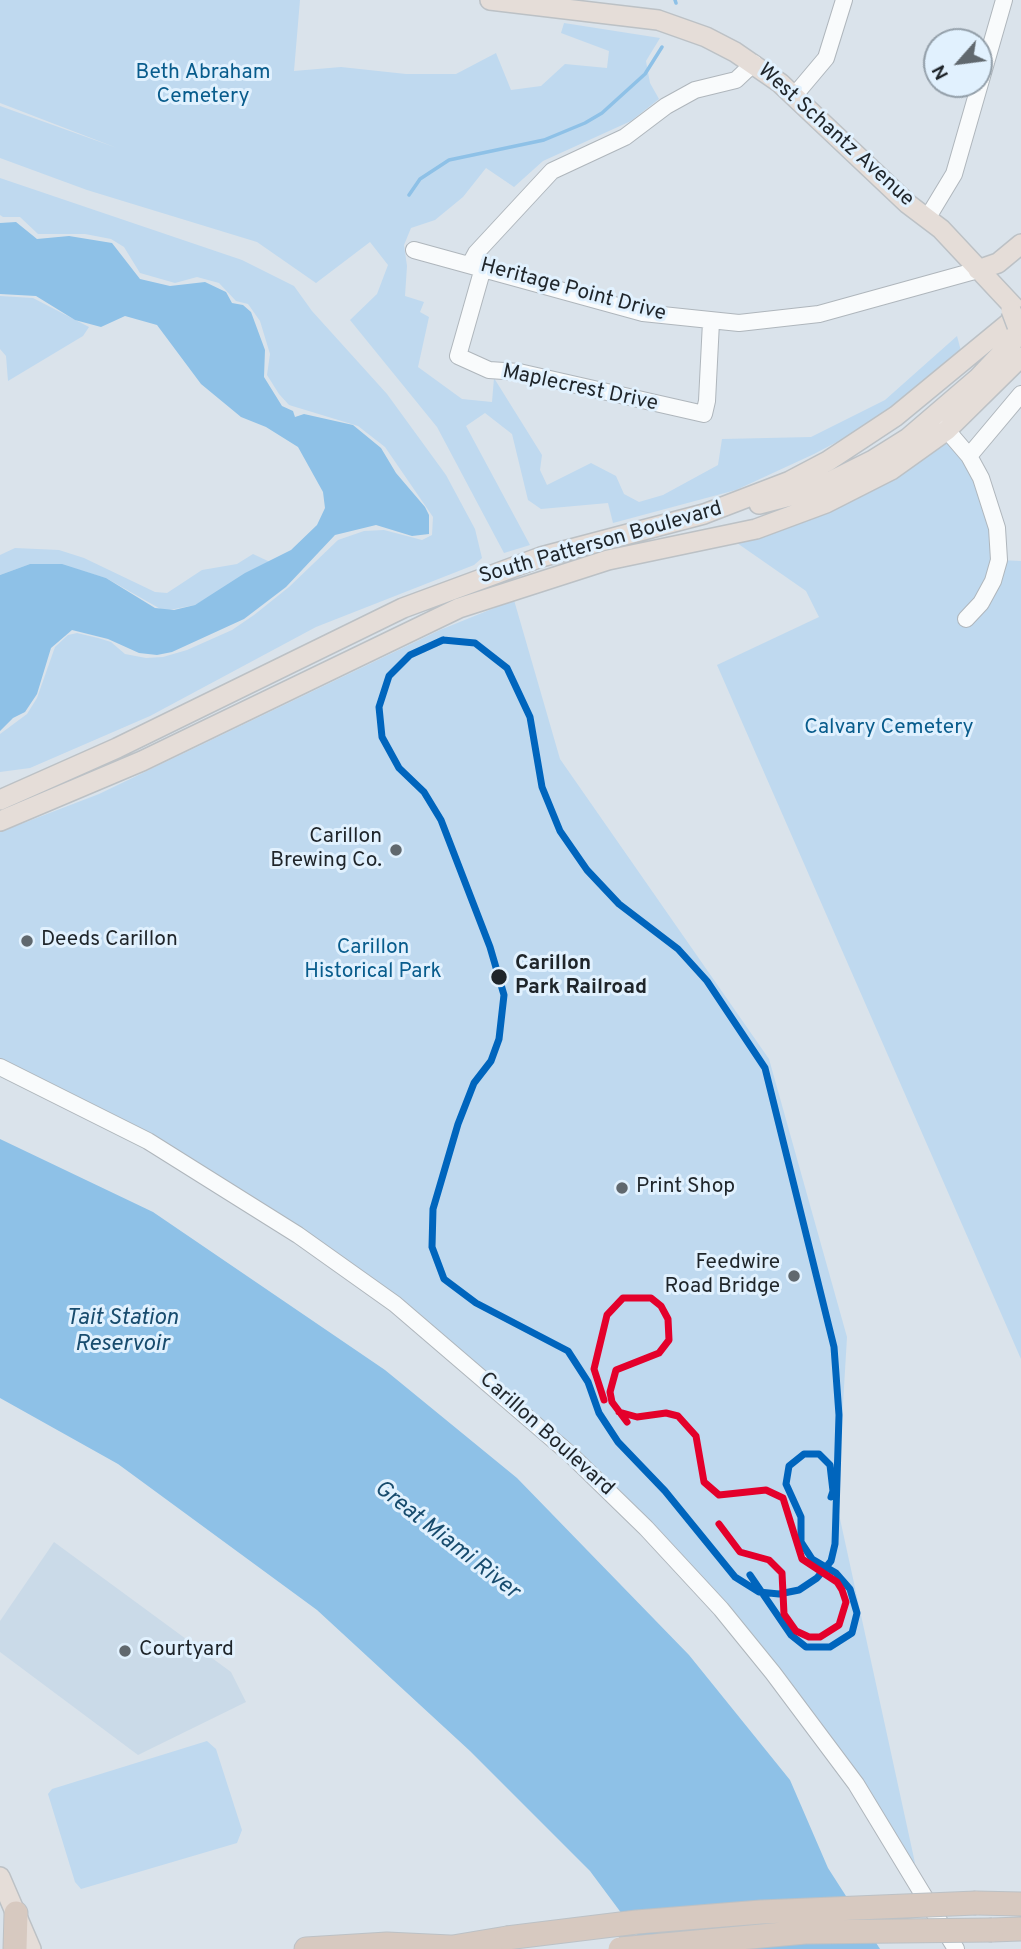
<!DOCTYPE html>
<html>
<head>
<meta charset="utf-8">
<style>
	body { margin:0 }
	#map { position:relative; width:1021px; height:1949px; overflow:hidden; background:#dae3eb; font-family:Overpass,sans-serif }
	canvas { display:block }
	.north { position:absolute; left:923px; top:28px; width:70px; height:70px; box-sizing:border-box; background:#e1f1fe; border:2px solid #939fa9; border-radius:50%; rotate:242deg; font-size:19px; font-weight:700; line-height:28px; text-align:center; color:#1f252a }
	.north::after { content:''; display:block; margin:auto; width:24px; height:32px; background:#60686e; clip-path:polygon(50% 0,100% 100%,50% 72%,0 100%) }
</style>
</head>
<body>
<div id="map">
<canvas width="1021" height="1949"></canvas>
<div class="north">N</div>
</div>
<script>
const ctx = document.querySelector('canvas').getContext('2d');
ctx.lineJoin = 'round';
function fill(path, color) {
  ctx.fillStyle = color;
  ctx.fill(path, 'evenodd');
}
function shape(rows) {
  const path = new Path2D();
  for (const r of rows) {
    path.moveTo(r[0], r[1]);
    for (let i = 2; i < r.length; i += 2) path.lineTo(r[i], r[i + 1]);
  }
  return path;
}
function strokePath(path, color, width, dash) {
  ctx.strokeStyle = color;
  ctx.lineWidth = width;
  ctx.lineCap = dash ? 'butt' : 'round';
  ctx.setLineDash(dash || []);
  ctx.stroke(path);
}
function drawText(font, color, halo, rows, align = 'center') {
  ctx.font = font + ' Overpass,sans-serif';
  ctx.lineWidth = 6;
  ctx.setLineDash([]);
  ctx.textBaseline = 'middle';
  ctx.strokeStyle = halo;
  ctx.fillStyle = color;
  for (const [text, x, y, turn = 0] of rows) {
    ctx.save();
    ctx.translate(x, y);
    ctx.rotate((+turn || 0) * Math.PI / 180);
    ctx.textAlign = isNaN(turn) ? turn : align;
    if (halo) ctx.strokeText(text, 0, 0);
    ctx.fillText(text, 0, 0);
    ctx.restore();
  }
}
const built = shape([
	[54,1542,231,1672,246,1702,138,1755,0,1652,0,1621]
]);
const green = shape([
	[0,0,300,0,294,71,341,67,406,74,456,74,496,53,511,90,541,86,565,64,607,68,609,51,561,33,564,23,660,38,646,61,650,83,659,99,631,121,543,161,514,187,486,168,463,197,435,220,411,228,404,245,407,266,405,296,424,302,420,312,429,317,418,367,462,399,492,402,494,378,542,455,540,470,547,485,591,463,616,476,624,494,639,502,663,495,718,465,722,439,811,437,885,400,957,336,961,351,869,425,814,454,736,490,613,523,608,503,541,509,528,500,512,434,485,413,466,426,530,545,504,553,437,427,350,320,377,294,388,265,370,242,316,283,257,242,87,190,0,158,0,106,117,148,0,103],
	[0,178,242,260,294,286,312,311,387,394,446,475,475,529,482,558,474,565,316,627,150,716,30,768,0,772,0,734,27,714,37,698,55,647,68,635,77,633,98,638,111,642,125,654,146,658,163,657,187,650,232,630,254,615,289,587,338,540,364,531,384,530,422,540,432,535,433,517,385,447,358,426,289,405,279,394,267,375,270,354,260,321,248,304,236,301,219,283,197,277,175,283,140,273,124,247,111,239,85,234,38,234,20,217,3,217,0,215],
	[0,296,33,298,89,327,83,336,8,381,6,356,0,349],
	[947,430,969,456,999,560,1021,561,1021,1359,717,665,819,617,806,591,727,536,756,529],
	[15,548,59,550,84,558,155,592,167,593,202,570,237,564,253,554,270,562,195,605,164,611,106,578,62,565,30,564,0,575,0,555],
	[514,600,560,759,769,1059,847,1337,837,1505,915,1863,903,1861,721,1609,498,1390,247,1201,0,1067,0,832,99,794,440,630],
	[207,1741,216,1749,242,1830,237,1843,81,1889,75,1882,48,1794,52,1789]
]);
const water = shape([
	[16,222,37,239,69,236,112,243,140,279,170,286,205,282,226,292,232,303,243,305,251,312,265,350,264,377,282,406,293,411,295,417,304,414,353,425,381,448,396,473,425,507,429,515,429,534,412,536,376,525,335,535,286,587,244,619,172,652,157,655,139,653,108,639,72,630,51,648,37,694,25,712,13,718,0,731,0,575,30,564,62,564,106,578,155,608,174,610,195,605,245,573,291,550,317,525,325,508,323,492,298,447,266,427,241,417,201,384,157,325,125,316,101,327,75,320,36,296,0,294,0,223],
	[0,1139,153,1212,385,1370,517,1478,689,1655,790,1780,828,1868,880,1949,648,1949,590,1871,470,1751,317,1610,118,1464,0,1398]
]);
const stream = shape([
	[675,0,676,3],
	[409,195,420,179,449,160,544,140,585,123,602,113,645,74,662,47]
]);
const minor = shape([
	[794,96,826,58,844,0],
	[928,217,954,174,1004,0],
	[414,250,643,313,739,323,819,314,978,270],
	[470,264,476,253,552,171,625,137,666,106,695,90,736,80,754,63],
	[483,268,458,356,489,370,519,372,704,414,707,401,711,322],
	[939,421,969,456,981,478,997,528,999,560,993,581,981,603,966,619],
	[969,456,1021,394],
	[0,1067,148,1141,298,1235,395,1304,571,1455,646,1528,721,1609,773,1673,856,1784,956,1949]
]);
const major = shape([
	[490,0,658,20,706,37,735,52,780,83,908,204,941,229,1014,307],
	[978,270,998,263,1021,244],
	[759,504,798,494,833,480,873,460,908,438,978,378,1014,340,1017,326],
	[0,800,117,748,403,608,541,557,704,514,790,481,828,461,896,416,1021,313],
	[0,821,142,761,459,608,608,560,756,529,826,503,891,470,947,430,1021,357],
	[0,1877,31,1949]
]);
const highway = shape([
	[976,1903,1021,1904],
	[992,1930,1021,1929],
	[15,1949,16,1913],
	[306,1949,387,1944,450,1947],
	[441,1949,507,1938]
]);
const majorBridge = shape([
	[1011,310,1017,326]
]);
const highwayBridge = shape([
	[507,1938,637,1922,761,1912,976,1903],
	[620,1949,805,1932,992,1930]
]);
const rail1 = shape([
	[443,640,475,643,507,668,530,717,542,787,560,831,587,870,619,904,678,949,707,981,765,1068,834,1347,839,1415,835,1544,831,1561,817,1578,799,1590,779,1594,759,1592,735,1577,665,1491,618,1442,599,1413,588,1382,568,1351,476,1303,444,1279,432,1247,433,1209,458,1124,474,1083,491,1061,499,1039,504,995,490,947,441,820,424,792,399,768,382,737,379,707,389,676,410,655,443,640],
	[750,1575,791,1635,806,1647,830,1647,852,1633,857,1613,850,1589,836,1573,812,1559,801,1542,801,1517,786,1484,789,1466,804,1454,819,1454,830,1465,833,1491,831,1497]
]);
const rail2 = shape([
	[604,1400,594,1369,607,1315,623,1298,651,1298,661,1306,668,1319,669,1340,659,1353,616,1370,610,1392,612,1402,627,1422],
	[619,1412,637,1417,666,1413,678,1416,696,1436,704,1482,719,1495,766,1490,783,1498,802,1559,837,1582,842,1590,846,1602,839,1625,820,1637,809,1637,796,1631,784,1614,782,1573,769,1560,740,1552,719,1524]
]);
const markers = [
	[396,850,7,"#60686e"],
	[27,941,7,"#60686e"],
	[499,977,9,"#1f252a"],
	[622,1188,7,"#60686e"],
	[794,1276,7,"#60686e"],
	[125,1651,7,"#60686e"]
];
const parkNames = [
	["Beth Abraham",203,74],
	["Cemetery",203,98],
	["Calvary Cemetery",889,729],
	["Carillon",373,949],
	["Historical Park",373,973]
];
const streetNames = [
	["West Schantz Avenue",835,136,42],
	["Heritage Point Drive",573,291,15],
	["Maplecrest Drive",580,389,12],
	["South Patterson Boulevard",601,544,-16],
	["Carillon Boulevard",546,1435,42]
];
const poiNames = [
	["Carillon",382,838,"right"],
	["Brewing Co.",382,862,"right"],
	["Deeds Carillon",41,941],
	["Print Shop",636,1188],
	["Feedwire",780,1264,"right"],
	["Road Bridge",780,1288,"right"],
	["Courtyard",139,1651]
];
const stopNames = [
	["Carillon",515,965],
	["Park Railroad",515,989]
];
const waterNames = [
	["Tait Station",122,1319],
	["Reservoir",122,1345],
	["Great Miami River",446,1541,38]
];
fill(built, '#cadae8');
fill(green, '#bfd9ef');
fill(water, '#8ec1e7');
strokePath(stream, '#8ec1e7', 3.5);
strokePath(minor, '#afb6bc', 18);
strokePath(major, '#bcc1c5', 22);
strokePath(highway, '#bcc1c5', 25);
strokePath(minor, '#f9fbfc', 16);
strokePath(major, '#e5ddd8', 19);
strokePath(highway, '#d7c9c0', 23);
strokePath(majorBridge, '#bcc1c5', 22, []);
strokePath(highwayBridge, '#bcc1c5', 25, []);
strokePath(majorBridge, '#e5ddd8', 19);
strokePath(highwayBridge, '#d7c9c0', 23);
strokePath(rail1, '#0065bd', 7);
strokePath(rail2, '#e4002b', 7);
for (const [x, y, r, color] of markers) {
  const dot = new Path2D();
  dot.arc(x, y, r, 0, 2 * Math.PI);
  ctx.fillStyle = color;
  ctx.fill(dot);
  strokePath(dot, '#e1f1fe', 2.5);
}
drawText('21px', '#085c8c', '#e1f1fe', parkNames);
drawText('21px', '#1f252a', '#e1f1fe', streetNames);
drawText('21px', '#1f252a', '#e1f1fe', poiNames, 'left');
drawText('bold 21px', '#1f252a', '#e1f1fe', stopNames, 'left');
drawText('italic 23px', '#184c6e', '#e1f1fe', waterNames);
</script>
</body>
</html>
